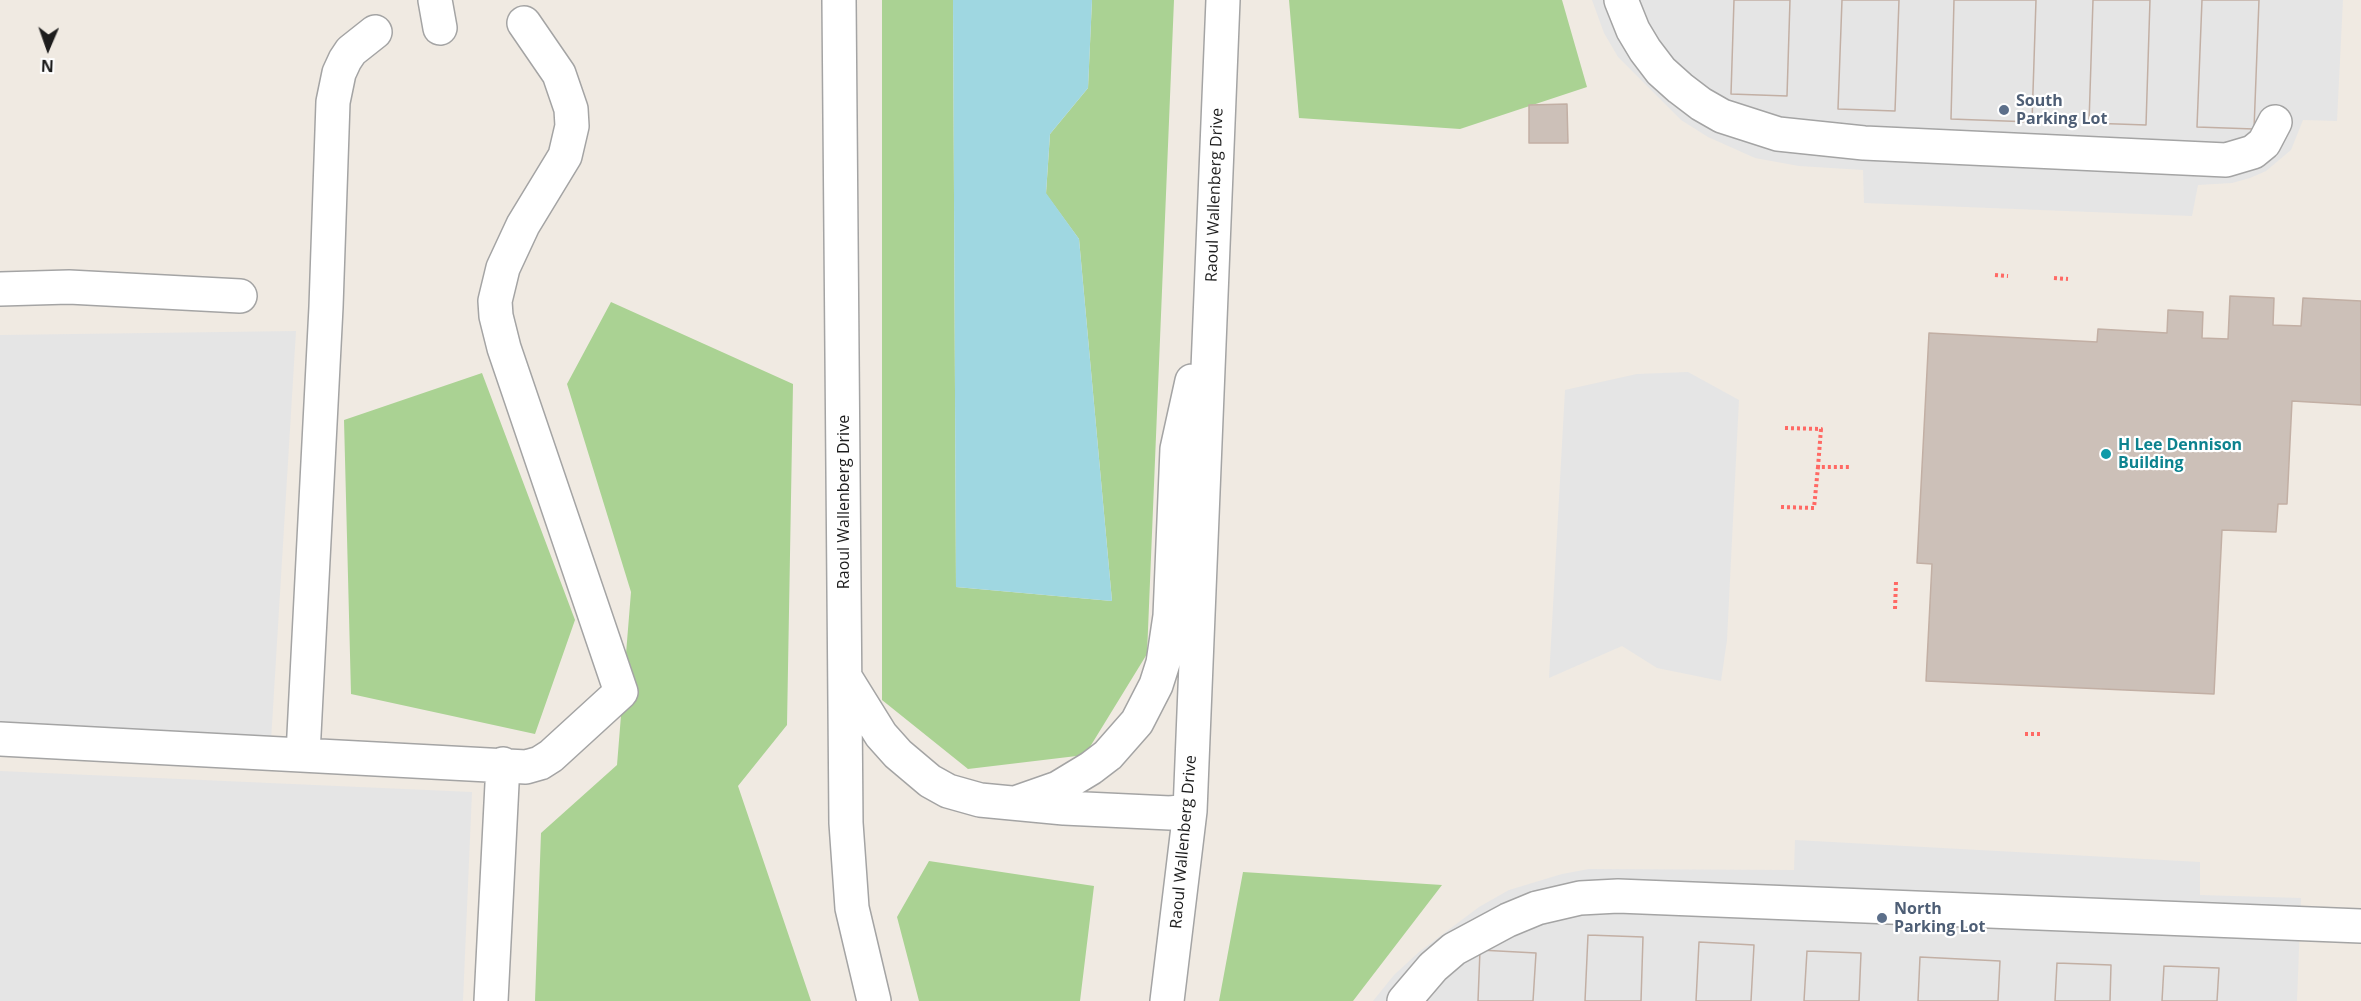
<!DOCTYPE html>
<html>
<head>
<meta charset="utf-8">
<style>
	body { margin:0 }
	#map { position:relative; width:2361px; height:1001px; overflow:hidden; background:#f0eae2; font-family:"Open Sans",sans-serif }
	canvas { display:block }
	.north { position:absolute; left:18px; top:18px; width:60px; height:60px; -webkit-text-stroke:4px #fff; paint-order:stroke; rotate:182deg; font-size:16px; font-weight:700; line-height:24px; text-align:center; color:#1d1d1d }
	.north::after { content:''; display:block; margin:auto; width:21px; height:27px; background:#1d1d1d; clip-path:polygon(50% 0,100% 100%,50% 72%,0 100%) }
</style>
</head>
<body>
<div id="map">
<canvas width="2361" height="1001"></canvas>
<div class="north">N</div>
</div>
<script>
const ctx = document.querySelector('canvas').getContext('2d');
ctx.lineJoin = 'round';
function fill(path, color) {
  ctx.fillStyle = color;
  ctx.fill(path, 'evenodd');
}
function shape(rows) {
  const path = new Path2D();
  for (const r of rows) {
    path.moveTo(r[0], r[1]);
    for (let i = 2; i < r.length; i += 2) path.lineTo(r[i], r[i + 1]);
  }
  return path;
}
function strokePath(path, color, width, dash) {
  ctx.strokeStyle = color;
  ctx.lineWidth = width;
  ctx.lineCap = dash ? 'butt' : 'round';
  ctx.setLineDash(dash || []);
  ctx.stroke(path);
}
function drawText(font, color, halo, rows, align = 'center') {
  ctx.font = font + ' "Open Sans",sans-serif';
  ctx.lineWidth = 4.5;
  ctx.setLineDash([]);
  ctx.textBaseline = 'middle';
  ctx.strokeStyle = halo;
  ctx.fillStyle = color;
  for (const [text, x, y, turn = 0] of rows) {
    ctx.save();
    ctx.translate(x, y);
    ctx.rotate((+turn || 0) * Math.PI / 180);
    ctx.textAlign = isNaN(turn) ? turn : align;
    if (halo) ctx.strokeText(text, 0, 0);
    ctx.fillText(text, 0, 0);
    ctx.restore();
  }
}
const forest = shape([
	[882,0,953,0,956,587,1112,601,1079,239,1046,194,1050,134,1088,88,1092,0,1174,0,1147,654,1085,755,968,769,882,700],
	[1289,0,1562,0,1587,87,1460,129,1299,118],
	[611,302,793,384,787,725,738,786,811,1001,535,1001,541,833,617,765,631,592,567,384],
	[482,373,575,620,535,734,351,694,344,420],
	[929,861,1094,886,1080,1001,919,1001,897,917],
	[1243,872,1442,885,1353,1001,1219,1001]
]);
const parking = shape([
	[1592,0,2343,0,2337,121,2303,120,2291,150,2266,171,2250,178,2232,183,2198,185,2192,216,1864,203,1863,170,1799,166,1755,158,1708,137,1681,120,1618,57,1604,33],
	[296,331,271,741,0,726,0,335],
	[1688,372,1739,400,1727,640,1721,681,1657,668,1622,646,1549,678,1565,390,1637,374],
	[0,771,472,792,463,1001,0,1001],
	[1795,840,2200,862,2200,895,2301,898,2297,1001,1373,1001,1394,975,1419,952,1479,907,1509,890,1562,874,1589,869,1794,870]
]);
const water = shape([
	[953,0,1092,0,1088,88,1050,134,1046,193,1079,239,1112,601,956,587]
]);
const building = shape([
	[1734,0,1790,0,1787,96,1731,94,1734,0],
	[1734,0,1790,0,1787,96,1731,94,1734,0],
	[1842,0,1899,0,1895,111,1838,109,1842,0],
	[1842,0,1899,0,1895,111,1838,109,1842,0],
	[1954,0,2036,0,2032,122,1951,119,1954,0],
	[1954,0,2036,0,2032,122,1951,119,1954,0],
	[2093,0,2150,0,2146,125,2089,123,2093,0],
	[2093,0,2150,0,2146,125,2089,123,2093,0],
	[2202,0,2259,0,2254,129,2197,127,2202,0],
	[2202,0,2259,0,2254,129,2197,127,2202,0],
	[1567,104,1568,143,1529,143,1529,105,1567,104],
	[2230,296,2274,298,2273,325,2301,326,2303,298,2361,301,2361,405,2292,401,2287,504,2278,504,2276,532,2222,530,2214,694,1926,681,1932,564,1917,563,1929,333,2097,342,2098,329,2167,333,2168,310,2203,312,2202,338,2228,339,2230,296],
	[1588,935,1643,937,1641,1001,1585,1001,1588,935],
	[1588,935,1643,937,1641,1001,1585,1001,1588,935],
	[1699,942,1754,945,1751,1001,1696,1001,1699,942],
	[1699,942,1754,945,1751,1001,1696,1001,1699,942],
	[1480,950,1536,953,1533,1001,1478,1001,1480,950],
	[1480,950,1536,953,1533,1001,1478,1001,1480,950],
	[1807,951,1861,953,1859,1001,1804,1001,1807,951],
	[1807,951,1861,953,1859,1001,1804,1001,1807,951],
	[1920,957,2000,961,1998,1001,1918,1001,1920,957],
	[1920,957,2000,961,1998,1001,1918,1001,1920,957],
	[2057,963,2111,965,2110,1001,2055,1001,2057,963],
	[2057,963,2111,965,2110,1001,2055,1001,2057,963],
	[2164,966,2219,968,2217,1001,2162,1001,2164,966],
	[2164,966,2219,968,2217,1001,2162,1001,2164,966]
]);
const path = shape([
	[1995,275,2008,276],
	[2054,278,2068,279],
	[1785,428,1821,429,1818,467,1850,467],
	[1781,507,1814,508,1818,467],
	[1895,609,1896,582],
	[2025,734,2041,734]
]);
const minor = shape([
	[435,0,440,28],
	[839,0,846,823,852,908,874,1001],
	[1621,0,1633,30,1645,50,1661,71,1680,88,1701,104,1722,116,1778,134,1864,143,2226,160,2253,152,2264,143,2275,122],
	[0,289,69,287,240,296],
	[845,677,881,735,898,754,930,781,948,791,980,800,1064,808,1170,813,1190,811],
	[0,739,526,767,540,763,551,756,621,692,504,348,496,316,495,301,503,268,523,225,565,156,572,126,571,109,559,74,524,23],
	[303,754,326,307,333,102,339,73,345,60,351,51,375,32],
	[1018,802,1058,788,1091,768,1108,755,1137,722,1156,685,1163,663,1170,616,1177,449,1192,381],
	[491,1001,503,764],
	[1167,1001,1190,811,1223,0],
	[1404,1001,1433,967,1454,949,1508,920,1537,908,1580,898,1618,896,2361,926]
]);
const markers = [
	[2004,110,6,"#5c6f8a"],
	[2106,454,6,"#0f9aa8"],
	[1882,918,6,"#5c6f8a"]
];
const serviceNames = [
	["South",2016,101],
	["Parking Lot",2016,119],
	["North",1894,909],
	["Parking Lot",1894,927]
];
const streetNames = [
	["Raoul Wallenberg Drive",1215,195,-88],
	["Raoul Wallenberg Drive",844,502,-90],
	["Raoul Wallenberg Drive",1184,842,-85]
];
const cultureNames = [
	["H Lee Dennison",2118,445],
	["Building",2118,463]
];
fill(forest, '#aad293');
fill(parking, '#e5e5e5');
fill(water, '#9fd7e1');
fill(building, '#ccc0b8');
strokePath(building, '#c2afa4', 1.5);
strokePath(minor, '#a4a4a4', 36);
strokePath(path, '#ff6964', 4, [3, 3]);
strokePath(minor, '#fff', 33);
for (const [x, y, r, color] of markers) {
  const dot = new Path2D();
  dot.arc(x, y, r, 0, 2 * Math.PI);
  ctx.fillStyle = color;
  ctx.fill(dot);
  strokePath(dot, '#fff', 2);
}
drawText('bold 16px', '#4e5e75', '#fff', serviceNames, 'left');
drawText('16px', '#1d1d1d', '#fff', streetNames);
drawText('bold 16px', '#0d838f', '#fff', cultureNames, 'left');
</script>
</body>
</html>
